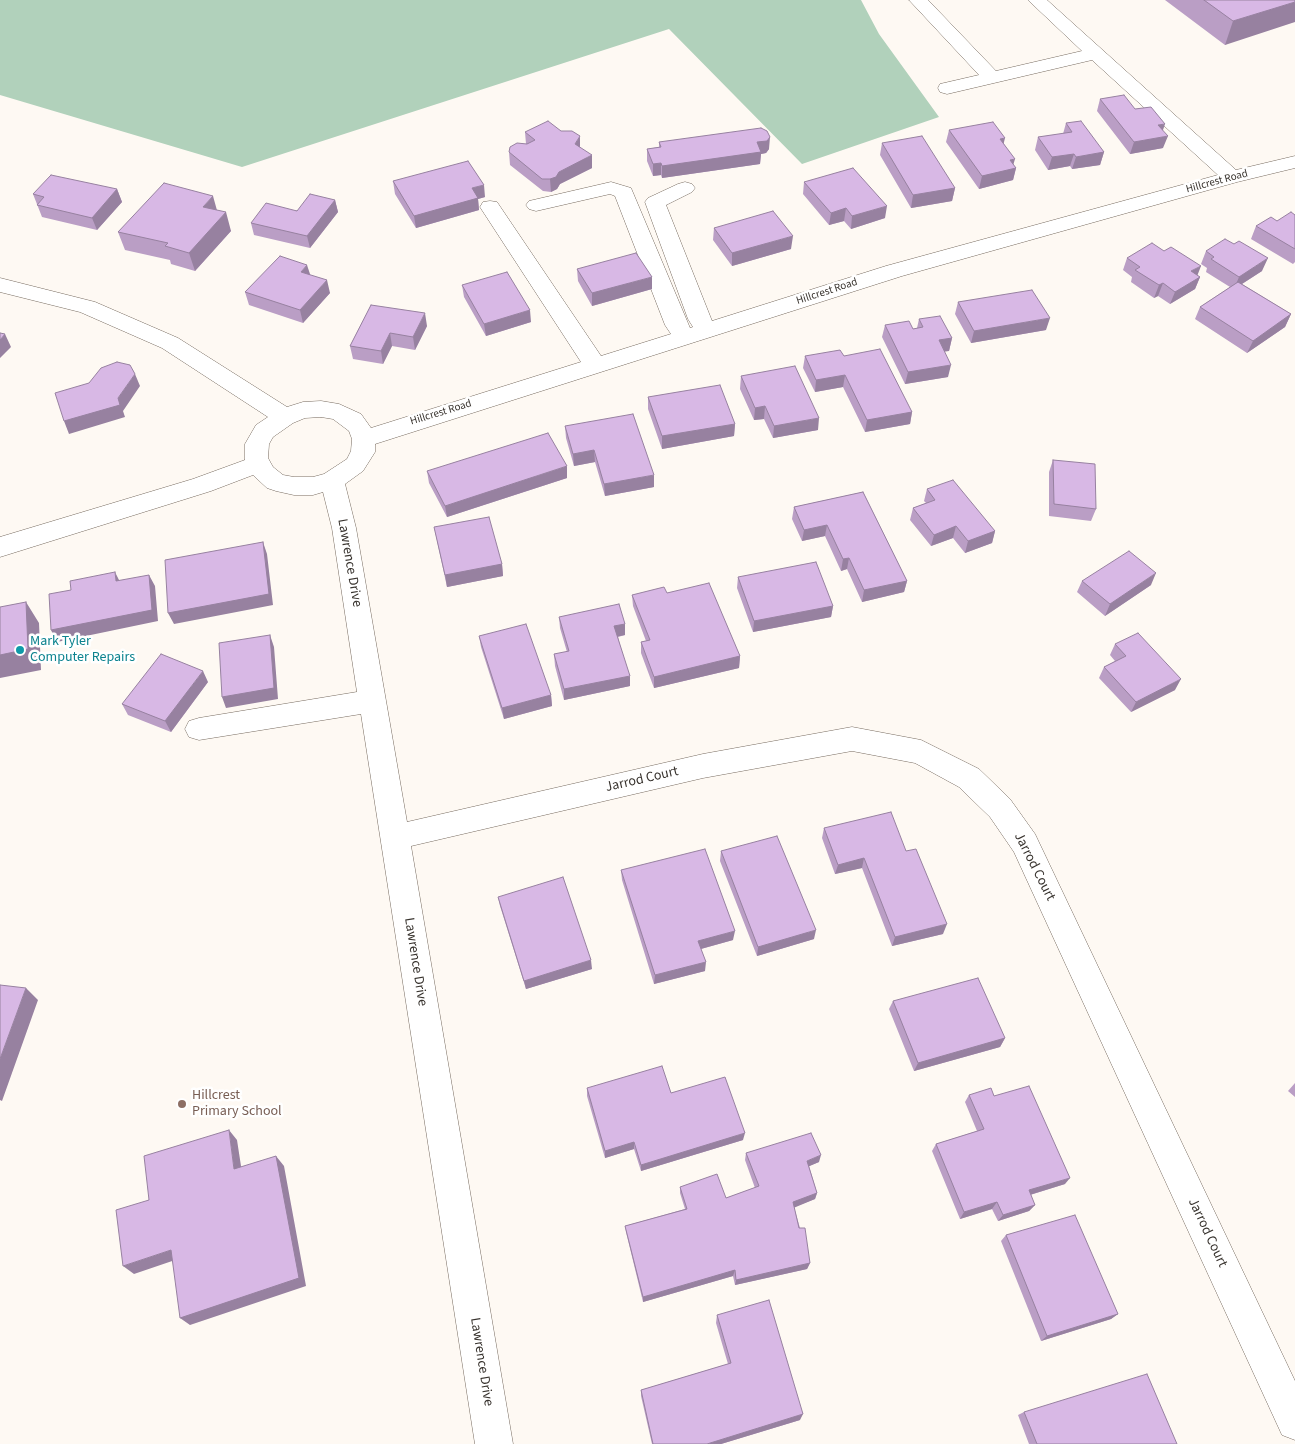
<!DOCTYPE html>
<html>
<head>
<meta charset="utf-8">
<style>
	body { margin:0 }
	canvas { display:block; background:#fef9f3 }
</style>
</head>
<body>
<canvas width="1295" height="1444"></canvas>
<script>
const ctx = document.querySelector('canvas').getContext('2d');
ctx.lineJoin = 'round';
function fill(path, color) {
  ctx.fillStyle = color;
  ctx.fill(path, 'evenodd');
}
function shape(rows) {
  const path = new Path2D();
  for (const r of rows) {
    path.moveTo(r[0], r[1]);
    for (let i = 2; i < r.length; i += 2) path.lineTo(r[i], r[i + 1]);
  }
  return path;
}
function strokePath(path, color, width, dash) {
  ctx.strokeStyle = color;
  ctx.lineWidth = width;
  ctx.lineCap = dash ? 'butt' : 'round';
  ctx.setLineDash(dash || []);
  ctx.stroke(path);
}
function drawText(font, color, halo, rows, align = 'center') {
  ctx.font = font + ' "Source Sans 3",sans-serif';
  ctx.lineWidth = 5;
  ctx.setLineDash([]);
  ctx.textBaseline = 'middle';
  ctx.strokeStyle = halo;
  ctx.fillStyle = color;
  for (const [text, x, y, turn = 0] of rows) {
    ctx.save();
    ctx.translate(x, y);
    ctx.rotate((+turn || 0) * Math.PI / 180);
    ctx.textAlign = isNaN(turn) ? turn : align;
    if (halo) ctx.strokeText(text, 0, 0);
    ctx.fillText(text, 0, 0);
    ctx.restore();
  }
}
const green = shape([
	[0,0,861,0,879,34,939,117,802,164,669,29,242,167,0,95]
]);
const minor = shape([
	[909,0,928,0,996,71,1082,51,1028,0,1047,0,1236,170,1295,156,1295,168,1237,182,902,276,375,444,375,452,363,471,345,484,356,528,407,822,703,754,852,727,921,740,979,769,1010,799,1035,834,1295,1381,1295,1440,1282,1435,1014,852,990,817,959,787,915,763,852,751,703,778,411,846,513,1444,475,1444,361,714,199,740,189,737,185,729,189,721,199,718,357,692,332,528,323,492,313,495,294,495,276,491,267,488,253,475,211,491,0,557,0,537,193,479,245,460,245,444,256,425,268,417,162,348,80,312,0,292,0,278,95,302,178,338,287,407,303,402,321,401,339,404,361,414,371,428,581,362,480,207,483,202,490,201,497,202,601,356,671,334,665,325,615,196,610,194,536,211,529,209,526,205,529,201,611,182,631,188,690,328,693,327,688,319,645,202,648,198,678,184,685,182,692,184,695,188,692,192,666,205,712,321,886,266,1218,175,1092,60,947,94,940,92,938,88,940,84,979,75,909,0],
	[321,417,333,419,349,431,352,439,351,451,347,459,324,474,313,477,294,477,283,475,273,467,268,458,269,444,273,437,293,423,305,418,321,417]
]);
const wall = shape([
	[1165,0,1295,0,1225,45],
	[1100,99,1135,109,1163,130,1163,148,1130,154,1097,111],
	[1066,123,1104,152,1100,165,1072,169,1070,166,1048,170,1035,150,1038,137,1063,134],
	[949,130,1004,144,1013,165,1016,168,1013,180,979,189,946,142],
	[525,132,580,147,592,168,560,184,557,189,551,192,543,191,510,165,509,152,526,144],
	[659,142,769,149,766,153,761,154,760,164,662,178,661,175,653,176,647,161,647,149,659,147],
	[882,143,955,188,952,201,911,208,880,155],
	[393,181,485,197,478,199,479,210,416,228,395,194],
	[804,182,885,218,851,229,844,221,829,225,803,194],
	[117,189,122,202,97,230,42,217,33,194],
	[335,200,338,212,310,248,254,235,251,223],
	[217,210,231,231,195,271,171,264,170,260,125,250,118,232],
	[1295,215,1295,262,1293,264,1251,239,1256,226,1277,221],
	[714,228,791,249,732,266,713,240],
	[1206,251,1262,271,1242,284,1291,314,1285,327,1247,353,1195,319,1200,307,1230,287,1206,272,1207,268,1201,264],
	[1127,258,1197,275,1200,277,1195,289,1170,304,1158,296,1154,298,1131,282,1132,277,1123,270],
	[577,269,652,289,592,306,578,281],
	[310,275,330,293,303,323,249,305,245,292],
	[462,285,531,322,486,336,464,297],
	[958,302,1046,330,971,343,955,314],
	[371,305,427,326,415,350,392,346,383,364,353,359,350,346],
	[919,319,952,338,949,351,944,351,948,377,905,384,882,337,885,325,913,329,917,328],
	[805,356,844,356,912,412,910,424,865,432,843,387,815,392,803,368],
	[741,376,818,430,773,438,764,419,754,420,740,389],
	[648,397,735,424,734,436,662,449,648,409],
	[565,426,654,487,605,496,595,462,574,466,566,438],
	[1053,460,1096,509,1091,521,1049,516,1049,472],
	[427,471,567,478,447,517,429,483],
	[927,489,995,531,992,543,965,553,953,538,931,546,910,520,913,508,926,503,924,501],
	[863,492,907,581,904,592,862,602,847,569,841,571,825,536,802,541,792,519,794,507],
	[434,527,502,564,503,576,447,587],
	[738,577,833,606,831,617,753,632,737,588],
	[1082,581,1151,585,1105,616,1077,592],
	[667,593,740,656,739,668,654,688,641,653,641,642,646,641,633,606,632,595],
	[559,617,625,624,625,635,618,637,630,686,564,700,555,666,554,654,567,652,560,628],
	[479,636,551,695,552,706,504,719,481,647],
	[1115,644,1175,690,1131,712,1099,678,1104,667,1115,661,1110,655],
	[208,682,171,732,128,715,122,704],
	[824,828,906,851,943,934,892,946,862,868,835,874,822,838],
	[721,851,814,939,757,956,720,861],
	[621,870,733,940,701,949,705,971,654,984,622,880],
	[498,897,592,969,526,989,500,906],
	[893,1001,1005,1038,1000,1047,914,1071,889,1009],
	[1295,1083,1295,1097,1288,1091],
	[587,1088,671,1093,743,1140,641,1171,634,1149,605,1158,587,1096],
	[969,1095,994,1096,1065,1184,1030,1195,1035,1205,1029,1211,998,1221,992,1209,960,1219,932,1151,936,1144,977,1131,965,1102],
	[746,1153,819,1162,809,1166,817,1193,815,1199,794,1207,810,1263,807,1269,735,1285,733,1276,643,1302,626,1232,625,1226,685,1209,680,1193,680,1187,726,1198,755,1188,745,1160],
	[1006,1235,1118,1314,1111,1319,1041,1341,1001,1241],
	[717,1315,800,1420,721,1444,652,1444,641,1396,641,1390,728,1364,716,1323],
	[1024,1412,1177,1444,1029,1444,1018,1415]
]);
const shadedWall = shape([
	[1295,2,1295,22,1225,45,1233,21],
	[1165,124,1161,136,1158,125],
	[580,136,580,149,575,144],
	[1168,136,1163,148,1130,154,1134,142],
	[770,137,769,149,766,153,761,154,760,164,662,178,662,166,757,142],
	[1005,138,1002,150,1000,139],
	[1104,152,1100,165,1072,169,1076,157],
	[1074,154,1070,166,1048,170,1052,157],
	[592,155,592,168,560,184,557,189,551,192,550,179,559,172],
	[1015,159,1012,169,1016,168,1013,180,979,189,982,176,1010,160],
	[661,163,661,175,653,176,653,164],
	[484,185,485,197,478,199,479,210,416,228,414,216,472,188],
	[955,188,952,201,911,208,913,195],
	[117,189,122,202,97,230,92,218],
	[213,196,218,214,203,207],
	[335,200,338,212,310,248,307,236],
	[887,206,885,218,851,229,852,216],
	[846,208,844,221,829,225,831,213],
	[226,212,231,231,195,271,189,253],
	[793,236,791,249,732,266,732,253],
	[1268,258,1262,271,1234,289,1239,277],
	[307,265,311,277,301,272],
	[1201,266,1196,279,1191,271],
	[652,277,652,289,592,306,592,293],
	[1200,277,1195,289,1170,304,1175,292],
	[327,280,330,293,303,323,300,310],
	[1163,283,1158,296,1154,298,1159,285],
	[530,310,531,322,486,336,484,324],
	[425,313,427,326,415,350,413,337],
	[1291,314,1285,327,1247,353,1253,341],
	[1050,318,1046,330,971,343,974,331],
	[390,333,392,346,383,364,381,351],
	[5,334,11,347,0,358,0,340],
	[952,338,949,351,936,353,939,340],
	[951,365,948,377,905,384,908,372],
	[135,374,140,386,123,411,125,417,69,434,64,421,118,398],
	[845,375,843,387,815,392,816,380],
	[765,406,764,419,754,420,755,408],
	[912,412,910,424,865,432,867,420],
	[819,418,818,430,773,438,774,426],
	[735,424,734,436,662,449,662,436],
	[594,450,595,462,574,466,573,454],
	[567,466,567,478,447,517,445,506],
	[654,475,654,487,605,496,604,484],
	[827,525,825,536,802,541,804,530],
	[956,526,953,538,931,546,934,535],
	[995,531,992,543,965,553,968,541],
	[263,542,267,554,273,605,174,624,168,613],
	[849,558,847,569,841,571,843,559],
	[502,564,503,576,447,587,445,575],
	[115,572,121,584,116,581],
	[1156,573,1151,585,1105,616,1110,604],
	[149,575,155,586,158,621,57,642,51,630],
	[907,581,904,592,862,602,864,590],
	[26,602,39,623,41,670,0,678,0,655],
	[833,606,831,617,753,632,754,621],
	[625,624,625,635,615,637,614,626],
	[270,635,274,647,278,699,226,708,222,697],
	[740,656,739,668,654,688,654,677],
	[203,671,208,682,171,732,165,721],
	[630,676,630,686,564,700,564,689],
	[1181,679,1175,690,1131,712,1136,702],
	[551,695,552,706,504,719,502,708],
	[864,858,862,868,835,874,838,865],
	[947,924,943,934,892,946,895,937],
	[816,930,814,939,757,956,758,947],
	[735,931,733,940,697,950,698,941],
	[591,960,592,969,526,989,524,981],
	[706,962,705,971,654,984,655,975],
	[26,988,38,1000,2,1101,0,1100,0,1059],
	[1005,1038,1000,1047,914,1071,918,1063],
	[229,1130,237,1140,243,1179,234,1169],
	[745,1133,743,1140,641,1171,641,1165],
	[634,1142,634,1149,605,1158,605,1151],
	[821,1155,819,1162,805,1168,807,1161],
	[276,1156,284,1166,306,1286,190,1325,180,1318],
	[1070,1178,1065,1184,1023,1197,1029,1190],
	[817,1193,815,1199,791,1209,793,1202],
	[997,1202,992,1209,960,1219,964,1212],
	[1035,1205,1029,1211,998,1221,1003,1215],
	[171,1250,181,1258,134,1274,123,1266],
	[810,1263,807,1269,735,1285,736,1280],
	[735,1270,733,1276,643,1302,643,1297],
	[1118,1314,1111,1319,1041,1341,1047,1336],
	[803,1414,800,1420,721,1444,707,1444]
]);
const building = shape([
	[1204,0,1295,0,1295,2,1233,21,1204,0],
	[1124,95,1135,109,1151,107,1165,124,1158,125,1168,136,1134,142,1100,99,1124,95],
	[548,121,561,131,572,131,580,136,575,144,592,155,559,172,556,177,550,179,542,179,509,152,510,147,517,143,527,144,535,140,525,132,548,121],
	[1081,121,1104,152,1076,157,1074,154,1052,157,1038,137,1072,132,1066,123,1081,121],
	[993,122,1005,138,1000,139,1015,159,1010,160,1016,168,982,176,949,130,993,122],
	[761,128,767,131,770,137,767,141,757,142,761,152,662,166,661,163,653,164,647,149,661,147,659,142,761,128],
	[922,136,955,188,913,195,882,143,922,136],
	[468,161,484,185,472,188,478,198,414,216,393,181,468,161],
	[853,168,887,206,852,216,846,208,831,213,804,182,853,168],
	[51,175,117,189,92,218,37,205,44,197,33,194,51,175],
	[164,183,213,196,203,207,226,212,189,253,165,246,168,243,118,232,164,183],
	[310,194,335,200,307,236,251,223,266,203,297,211,310,194],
	[773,211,793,236,732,253,714,228,773,211],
	[1291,212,1295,215,1295,249,1256,226,1271,217,1277,221,1291,212],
	[1225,239,1234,244,1239,241,1268,258,1239,277,1211,259,1214,257,1206,251,1225,239],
	[1152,243,1164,251,1171,247,1201,266,1191,271,1200,277,1175,292,1163,283,1159,285,1135,270,1140,267,1127,258,1152,243],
	[636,253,652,277,592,293,577,269,636,253],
	[280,256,307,265,301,272,327,280,300,310,245,292,280,256],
	[507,272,530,310,484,324,462,285,507,272],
	[1238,282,1291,314,1253,341,1200,307,1238,282],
	[1032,290,1050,318,974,331,958,302,1032,290],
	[371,305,425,313,413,337,390,333,381,351,350,346,371,305],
	[940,316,952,338,939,340,951,365,908,372,885,325,909,321,913,329,923,327,919,319,940,316],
	[0,333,5,334,0,340,0,333],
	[880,349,912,412,867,420,845,375,816,380,805,356,840,350,844,356,880,349],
	[117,362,130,365,135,374,118,398,120,405,64,421,55,393,89,383,101,368,117,362],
	[795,366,819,418,774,426,765,406,755,408,741,376,795,366],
	[720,385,735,424,662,436,648,397,720,385],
	[633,414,654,475,604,484,594,450,573,454,565,426,633,414],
	[548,433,567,466,445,506,427,471,548,433],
	[1053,460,1095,464,1096,509,1054,504,1053,460],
	[953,480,995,531,968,541,956,526,934,535,913,508,935,500,927,489,953,480],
	[863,492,907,581,864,590,849,558,843,559,827,525,804,530,794,507,863,492],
	[489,517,502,564,445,575,434,527,489,517],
	[263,542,269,594,168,613,165,560,263,542],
	[1129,551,1156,573,1110,604,1082,581,1129,551],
	[816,562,833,606,754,621,738,577,816,562],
	[115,572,116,581,149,575,152,610,51,630,49,594,71,590,70,581,115,572],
	[709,583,740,656,654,677,641,642,650,640,632,595,664,587,667,593,709,583],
	[26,602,28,649,0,655,0,607,26,602],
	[619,604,625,624,614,626,630,676,564,689,554,654,569,651,559,617,619,604],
	[526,624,551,695,502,708,479,636,526,624],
	[1138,633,1181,679,1136,702,1104,667,1126,656,1115,644,1138,633],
	[270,635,274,688,222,697,219,643,270,635],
	[161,654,203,671,165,721,122,704,161,654],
	[891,812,906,851,916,849,947,924,895,937,864,858,838,865,824,828,891,812],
	[777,836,816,930,758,947,721,851,777,836],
	[705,849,735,931,698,941,706,962,655,975,621,870,705,849],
	[563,877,591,960,524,981,498,897,563,877],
	[978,978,1005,1038,918,1063,893,1001,978,978],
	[0,985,26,988,0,1059,0,985],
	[662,1066,671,1093,725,1077,745,1133,641,1165,634,1142,605,1151,587,1088,662,1066],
	[1029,1086,1070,1178,1029,1190,1035,1205,1003,1215,997,1202,964,1212,936,1144,984,1129,969,1095,991,1088,994,1096,1029,1086],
	[229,1130,234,1169,276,1156,299,1278,180,1318,171,1250,123,1266,116,1210,149,1200,144,1156,229,1130],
	[811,1133,821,1155,807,1161,817,1193,793,1202,799,1228,805,1228,810,1263,736,1280,735,1270,643,1297,625,1226,687,1209,680,1187,717,1174,726,1198,759,1186,746,1153,811,1133],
	[1075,1215,1118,1314,1047,1336,1006,1235,1075,1215],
	[769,1300,803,1414,707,1444,653,1444,641,1390,731,1363,717,1315,769,1300],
	[1147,1374,1177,1444,1037,1444,1024,1412,1147,1374]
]);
const markers = [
	[20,650,5,"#0f9aa8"],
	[182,1104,5,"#8d6e63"]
];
const farStreetnames = [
	["Hillcrest Road",1217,182,-15],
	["Hillcrest Road",827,292,-18],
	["Hillcrest Road",441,413,-17]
];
const streetNames = [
	["Lawrence Drive",349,563,80],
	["Jarrod Court",642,780,-13],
	["Jarrod Court",1034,867,63],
	["Lawrence Drive",415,962,81],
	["Jarrod Court",1207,1233,65],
	["Lawrence Drive",481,1362,81]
];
const cultureNames = [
	["Mark Tyler",30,642],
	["Computer Repairs",30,658]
];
const educationNames = [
	["Hillcrest",192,1096],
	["Primary School",192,1112]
];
fill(green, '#b1d1bb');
strokePath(minor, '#776b60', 1);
fill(minor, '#fff');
fill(wall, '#ba9ec5');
fill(shadedWall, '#9781a0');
fill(building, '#d8b8e5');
strokePath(building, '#9781a0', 1);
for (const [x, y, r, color] of markers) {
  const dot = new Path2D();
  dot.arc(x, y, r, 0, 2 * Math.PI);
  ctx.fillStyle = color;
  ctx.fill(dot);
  strokePath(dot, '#fff', 2);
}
drawText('11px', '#38332e', '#fff', farStreetnames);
drawText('14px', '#38332e', '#fff', streetNames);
drawText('14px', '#0d838f', '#fff', cultureNames, 'left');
drawText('14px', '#785e54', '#fff', educationNames, 'left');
</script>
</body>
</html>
